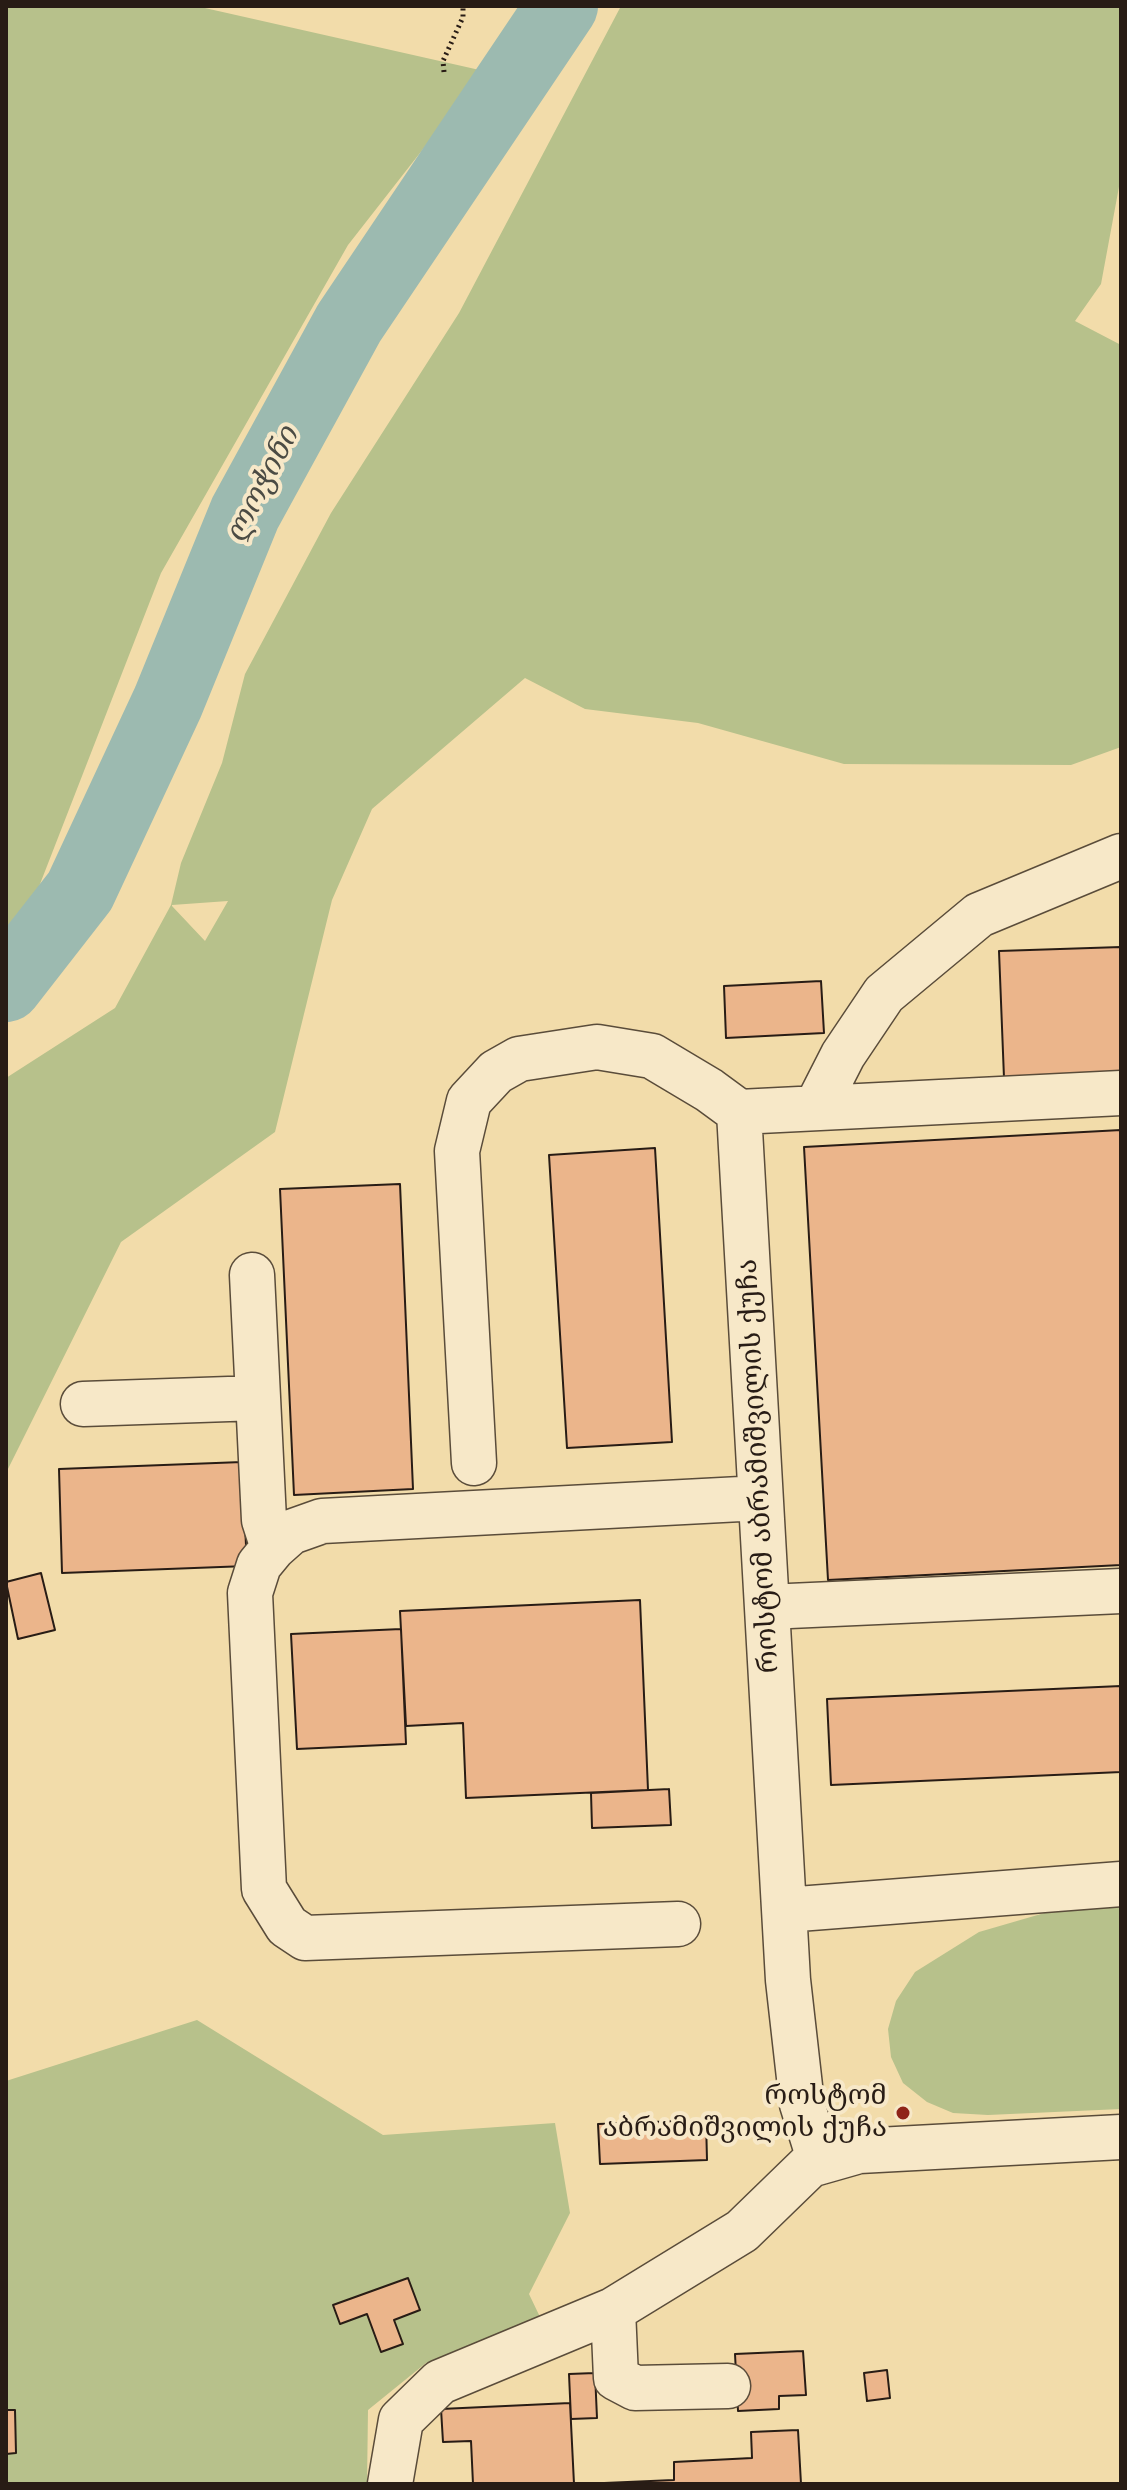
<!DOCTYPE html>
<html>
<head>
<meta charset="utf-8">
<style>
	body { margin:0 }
	#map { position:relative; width:1127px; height:2490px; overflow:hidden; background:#f2dcaa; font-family:"Old Standard TT",serif }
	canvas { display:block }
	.frame { position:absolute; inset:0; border:8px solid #281c15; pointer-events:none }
</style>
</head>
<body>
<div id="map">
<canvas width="1127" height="2490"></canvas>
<div class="frame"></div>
</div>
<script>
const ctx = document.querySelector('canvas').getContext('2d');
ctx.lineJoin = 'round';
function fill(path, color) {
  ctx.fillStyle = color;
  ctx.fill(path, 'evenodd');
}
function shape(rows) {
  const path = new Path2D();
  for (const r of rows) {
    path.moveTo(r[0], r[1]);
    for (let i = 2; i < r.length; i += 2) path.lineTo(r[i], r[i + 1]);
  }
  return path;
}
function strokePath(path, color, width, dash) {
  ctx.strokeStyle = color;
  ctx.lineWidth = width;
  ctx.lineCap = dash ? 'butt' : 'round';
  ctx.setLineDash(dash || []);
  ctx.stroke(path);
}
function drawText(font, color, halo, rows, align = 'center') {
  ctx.font = font + ' "Old Standard TT","Noto Serif Georgian",serif';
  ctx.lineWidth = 8;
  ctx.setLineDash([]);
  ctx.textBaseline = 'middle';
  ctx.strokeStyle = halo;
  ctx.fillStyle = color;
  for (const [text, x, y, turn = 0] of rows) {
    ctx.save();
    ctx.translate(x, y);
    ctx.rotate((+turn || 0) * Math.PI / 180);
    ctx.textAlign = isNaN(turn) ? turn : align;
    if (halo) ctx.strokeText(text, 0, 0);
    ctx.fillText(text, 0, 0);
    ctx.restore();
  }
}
const green = shape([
	[6,6,196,6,484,71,348,245,161,573,26,920,6,937],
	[621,6,1121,6,1121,176,1101,284,1075,321,1121,345,1121,747,1071,765,844,764,698,723,585,709,525,678,372,809,332,900,275,1132,121,1242,6,1473,6,1078,115,1008,171,905,181,863,222,763,245,674,331,513,459,313],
	[228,901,205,941,172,906,172,905],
	[1121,1902,1121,2109,988,2115,953,2113,927,2102,903,2083,891,2057,888,2029,896,2001,915,1972,979,1932,1072,1905],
	[197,2020,383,2135,555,2123,570,2213,529,2294,540,2317,426,2363,368,2410,367,2484,6,2484,6,2081]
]);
const river = shape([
	[6,986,80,891,168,702,245,513,349,323,562,6]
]);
const building = shape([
	[1121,947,1121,1074,1004,1078,999,951,1121,947],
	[821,981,824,1033,726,1038,724,986,821,981],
	[1121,1130,1121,1565,828,1580,804,1147,1121,1130],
	[655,1148,672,1442,567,1448,549,1155,655,1148],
	[400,1184,413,1489,294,1495,280,1189,400,1184],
	[242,1462,247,1566,62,1573,59,1469,242,1462],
	[41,1573,55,1630,18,1639,6,1582,41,1573],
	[640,1600,648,1790,466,1798,463,1723,406,1726,400,1611,640,1600],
	[401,1629,406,1744,297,1749,291,1634,401,1629],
	[1121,1686,1121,1772,831,1785,827,1699,1121,1686],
	[669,1789,671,1825,592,1828,591,1793,669,1789],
	[706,2120,707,2160,600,2164,598,2124,706,2120],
	[408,2278,420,2310,394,2320,403,2344,381,2352,367,2314,340,2324,333,2305,408,2278],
	[803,2351,806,2395,779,2396,779,2409,738,2411,735,2354,803,2351],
	[887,2370,890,2398,867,2401,864,2373,887,2370],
	[595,2373,597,2418,571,2419,569,2374,595,2373],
	[570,2403,574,2484,473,2484,471,2441,443,2442,441,2409,570,2403],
	[6,2410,15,2410,16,2453,6,2454,6,2410],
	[798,2430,801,2484,581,2484,674,2480,674,2462,752,2458,751,2432,798,2430]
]);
const path = shape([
	[444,72,443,61,463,17,463,6]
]);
const minor = shape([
	[816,1108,843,1055,884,994,979,915,1121,856],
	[739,1112,788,1980,802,2104,820,2162],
	[739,1112,1121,1093],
	[252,1275,264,1520,273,1548],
	[83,1404,258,1398],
	[474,1463,457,1151,469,1101,496,1072,519,1059,597,1047,652,1056,709,1090,739,1112],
	[767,1607,1121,1591],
	[785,1910,1121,1884],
	[678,1924,305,1938,287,1926,264,1889,250,1593,259,1565,273,1548,291,1532,322,1521,760,1498],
	[613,2310,616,2378,635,2388,728,2386],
	[390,2484,401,2420,440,2382,613,2310,742,2231,810,2165,859,2151,1121,2137]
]);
const markers = [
	[903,2113,8,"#8f2418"]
];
const streetNames = [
	["როსტომ აბრამიშვილის ქუჩა",759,1466,-93]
];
const poiNames = [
	["როსტომ",887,2097],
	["აბრამიშვილის ქუჩა",887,2129]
];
const waterNames = [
	["ლოჭინი",263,485,-63]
];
fill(green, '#b7c18b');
strokePath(river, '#9cbab0', 72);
fill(building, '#ebb58b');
strokePath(building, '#281c15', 2);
strokePath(minor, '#5a4c3a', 47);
strokePath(path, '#281c15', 5, [2, 4]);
strokePath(minor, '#f7e8c8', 44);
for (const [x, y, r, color] of markers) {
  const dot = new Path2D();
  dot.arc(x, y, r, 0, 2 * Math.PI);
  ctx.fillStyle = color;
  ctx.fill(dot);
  strokePath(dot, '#f7e8c8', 3);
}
drawText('28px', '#281c15', '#f7e8c8', streetNames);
drawText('28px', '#281c15', '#f7e8c8', poiNames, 'right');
drawText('italic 30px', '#4b4b44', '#f7e8c8', waterNames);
</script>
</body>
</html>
